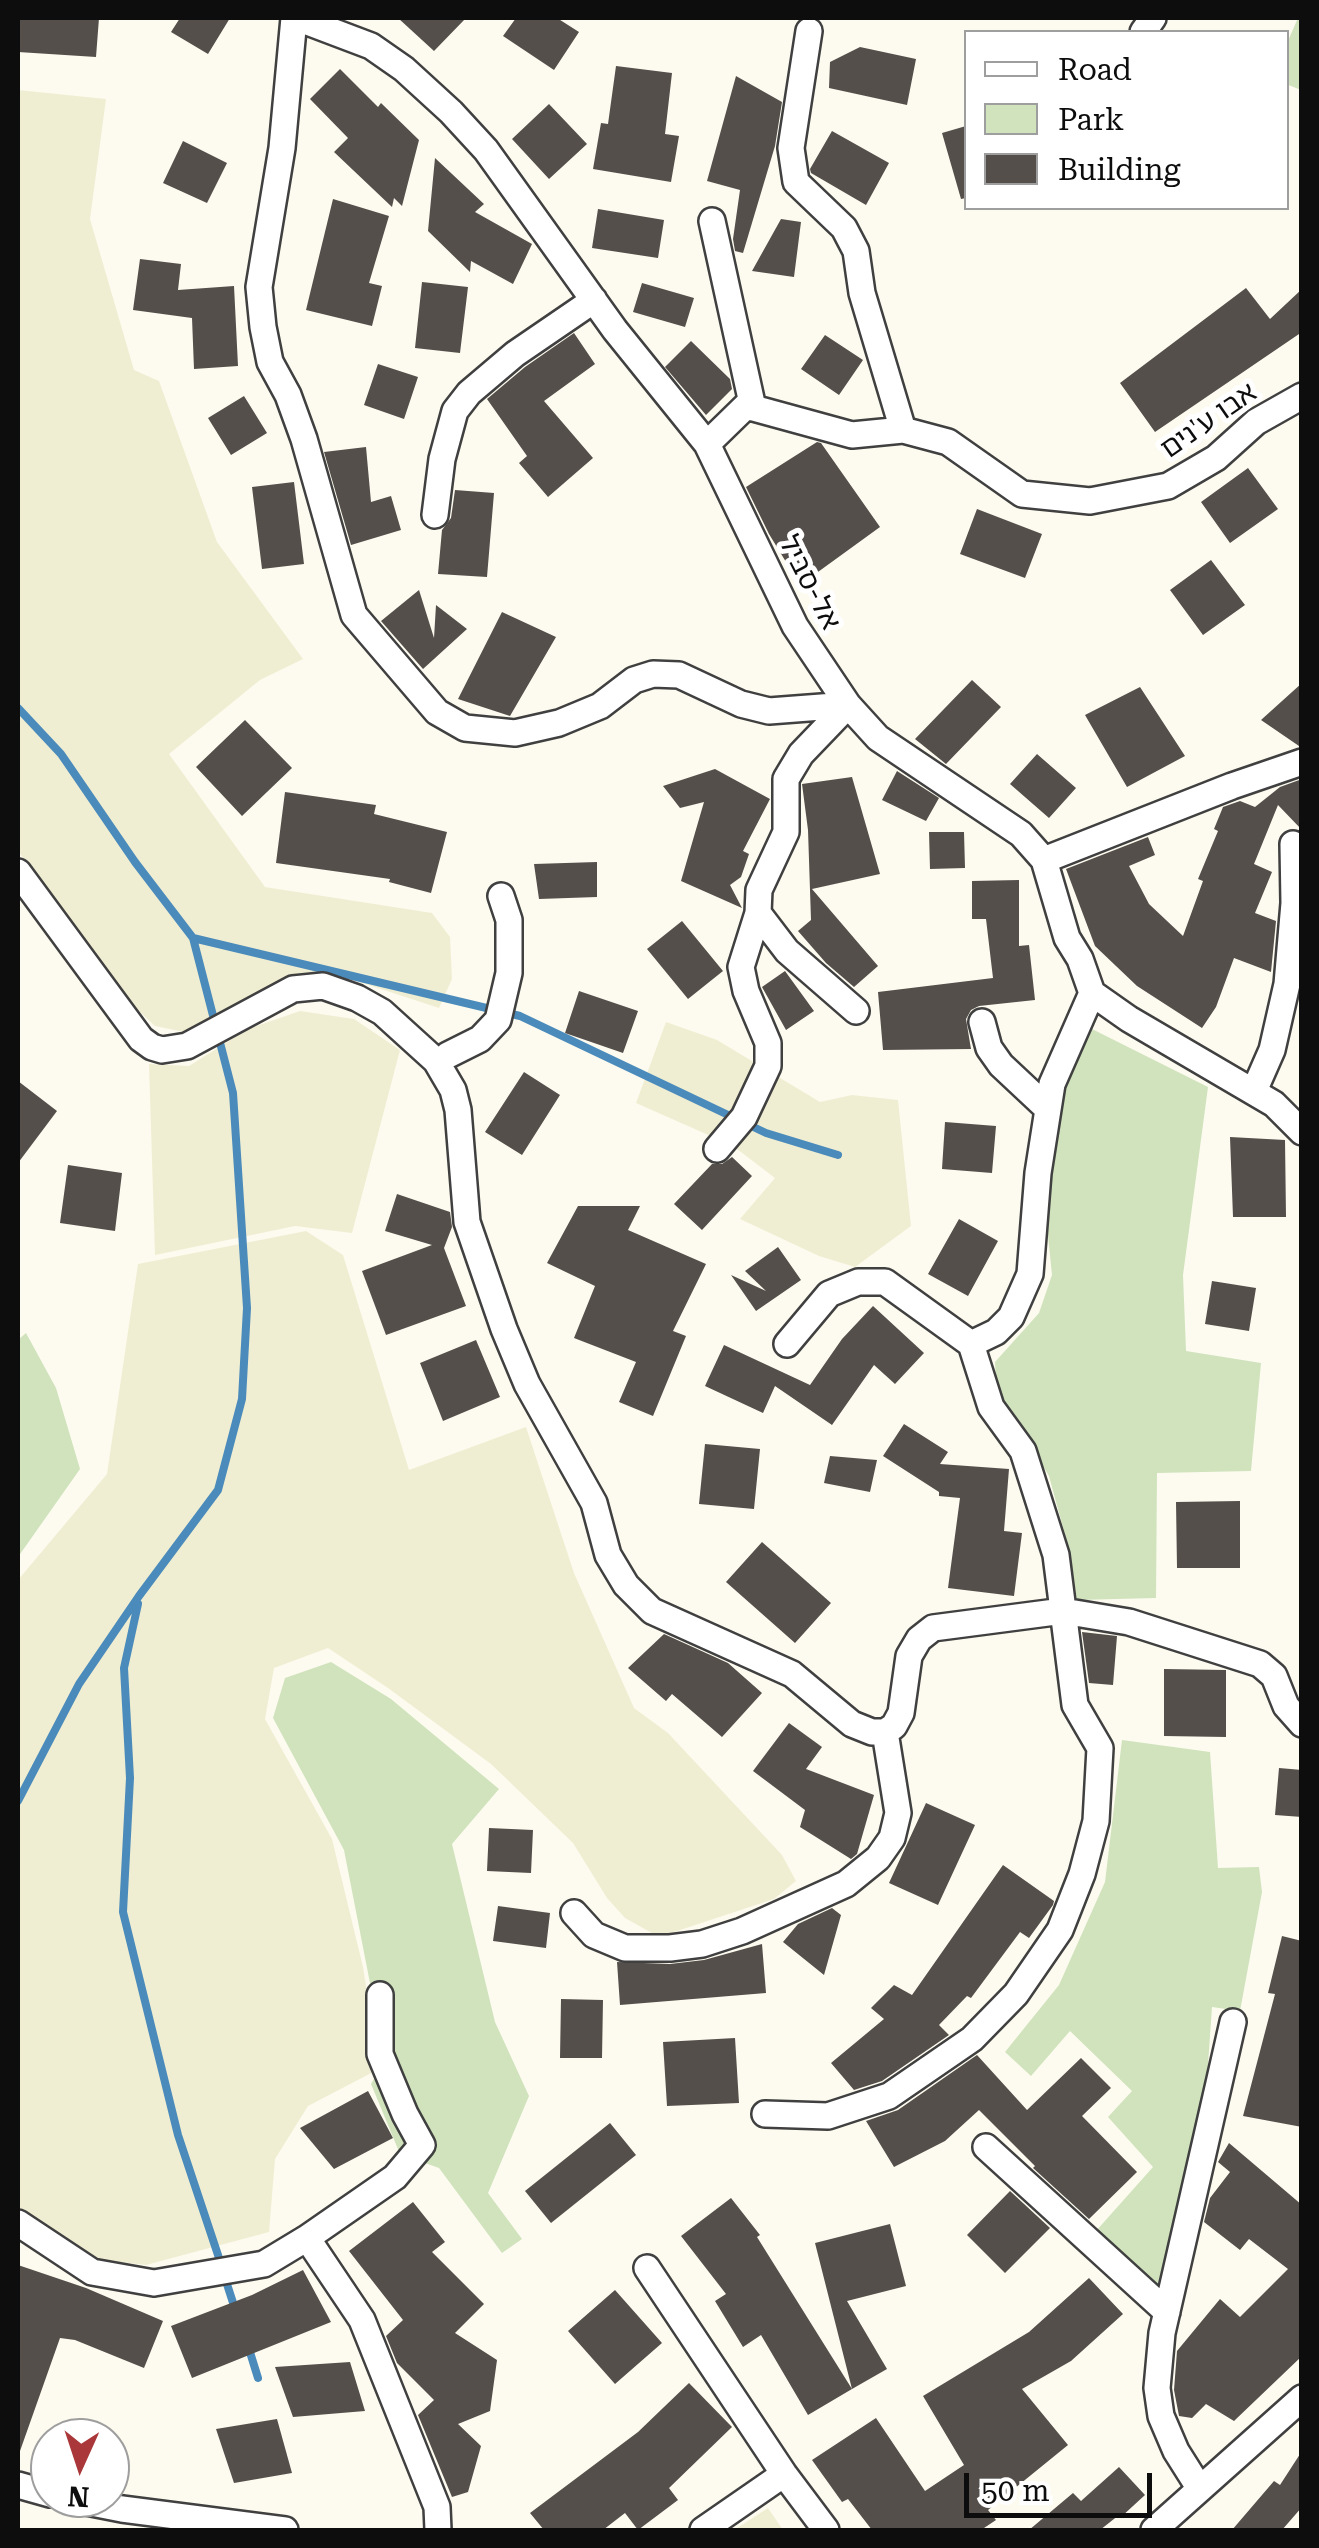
<!DOCTYPE html>
<html>
<head>
<meta charset="utf-8">
<style>
	body { margin:0 }
	#map { position:relative; width:1319px; height:2548px; overflow:hidden; background:#fdfbef; font-family:"Roboto Serif",serif }
	canvas { display:block }
	.frame { position:absolute; inset:0; border:20px solid #0d0d0d; pointer-events:none }
	.legend { position:absolute; left:964px; top:30px; width:325px; height:180px; box-sizing:border-box; background:#fff; border:2px solid #9e9e9e; margin:0; padding:12px 18px; list-style:none; font-size:30px; color:#0d0d0d }
	.legend li { display:flex; align-items:center; gap:20px; height:50px }
	.legend b { width:50px; border:2px solid #9e9e9e }
	.north { position:absolute; left:30px; top:2418px; width:100px; height:100px; box-sizing:border-box; background:#fff; border:2px solid #9e9e9e; border-radius:50%; rotate:183deg; font-size:28px; font-weight:700; line-height:40px; text-align:center; color:#0d0d0d }
	.north::after { content:''; display:block; margin:auto; width:35px; height:45px; background:#aa383a; clip-path:polygon(50% 0,100% 100%,50% 72%,0 100%) }
	.scale { position:absolute; left:964px; top:2473px; width:188px; height:45px; box-sizing:border-box; border:5px solid #0d0d0d; border-top:0; padding-left:12px; font-size:30px; line-height:35px; white-space:nowrap; color:#0d0d0d; -webkit-text-stroke:8px #fff; paint-order:stroke }
</style>
</head>
<body>
<div id="map">
<canvas width="1319" height="2548"></canvas>
<div class="frame"></div>
<ul class="legend">
<li><b style="height:12px;background:#fff"></b>Road</li>
<li><b style="height:28px;background:#d0e3bd"></b>Park</li>
<li><b style="height:28px;background:#544f4b"></b>Building</li>
</ul>
<div class="north">N</div>
<div class="scale">50 m</div>
</div>
<script>
const ctx = document.querySelector('canvas').getContext('2d');
ctx.lineJoin = 'round';
function fill(path, color) {
  ctx.fillStyle = color;
  ctx.fill(path, 'evenodd');
}
function shape(rows) {
  const path = new Path2D();
  for (const r of rows) {
    path.moveTo(r[0], r[1]);
    for (let i = 2; i < r.length; i += 2) path.lineTo(r[i], r[i + 1]);
  }
  return path;
}
function strokePath(path, color, width, dash) {
  ctx.strokeStyle = color;
  ctx.lineWidth = width;
  ctx.lineCap = dash ? 'butt' : 'round';
  ctx.setLineDash(dash || []);
  ctx.stroke(path);
}
function drawText(font, color, halo, rows, align = 'center') {
  ctx.font = font + ' "Roboto Serif","Noto Sans Hebrew",serif';
  ctx.lineWidth = 10;
  ctx.setLineDash([]);
  ctx.textBaseline = 'middle';
  ctx.strokeStyle = halo;
  ctx.fillStyle = color;
  for (const [text, x, y, turn = 0] of rows) {
    ctx.save();
    ctx.translate(x, y);
    ctx.rotate((+turn || 0) * Math.PI / 180);
    ctx.textAlign = isNaN(turn) ? turn : align;
    if (halo) ctx.strokeText(text, 0, 0);
    ctx.fillText(text, 0, 0);
    ctx.restore();
  }
}
const farmland = shape([
	[18,90,106,99,90,219,134,370,159,381,217,542,303,659,260,680,169,754,265,887,432,913,450,937,452,979,439,1008,329,972,299,973,184,1032,155,1026,123,996,18,851],
	[300,1011,354,1019,400,1050,352,1233,295,1226,155,1255,149,1064,189,1066,248,1029],
	[666,1022,717,1040,820,1102,852,1095,898,1100,911,1226,855,1267,819,1256,740,1219,775,1178,733,1146,636,1103],
	[306,1231,343,1255,409,1470,526,1427,574,1573,634,1708,668,1733,782,1855,796,1881,774,1899,659,1937,625,1918,607,1898,573,1843,491,1764,388,1688,328,1648,274,1668,265,1719,332,1839,363,1967,379,2069,308,2106,275,2159,269,2232,146,2265,93,2259,18,2207,18,1580,107,1474,138,1264],
	[768,2508,783,2530,734,2530]
]);
const green = shape([
	[1298,18,1302,18,1301,90,1286,84,1287,43],
	[1092,1029,1208,1087,1183,1275,1186,1351,1261,1363,1251,1471,1157,1473,1156,1598,1077,1600,1070,1553,1049,1476,1030,1444,997,1404,995,1362,1039,1313,1052,1275,1046,1216,1052,1067],
	[26,1333,56,1388,80,1469,18,1557,18,1340],
	[331,1662,391,1699,499,1789,452,1844,495,2022,529,2096,488,2193,522,2239,502,2253,439,2168,400,2154,371,2084,385,2060,344,1850,273,1718,285,1678],
	[1122,1740,1210,1752,1218,1868,1259,1867,1262,1892,1240,2011,1212,2007,1207,2079,1196,2156,1161,2291,1096,2231,1153,2167,1108,2117,1132,2091,1070,2031,1031,2076,1005,2052,1059,1985,1105,1882]
]);
const stream = shape([
	[18,708,61,754,135,862,193,938,233,1093,247,1308,242,1399,218,1490,139,1596,79,1684,18,1801],
	[193,938,520,1016,766,1133,838,1155],
	[138,1604,124,1668,130,1778,123,1912,178,2135,221,2264],
	[225,2278,236,2312],
	[249,2349,258,2378]
]);
const building = shape([
	[19,18,99,18,96,57,18,52],
	[180,18,230,18,208,54,171,32],
	[398,18,466,18,434,51],
	[516,18,557,18,579,32,554,70,503,36],
	[860,47,916,59,907,105,829,88,830,62],
	[616,66,672,73,665,134,679,136,671,182,593,169,601,123,608,124],
	[340,69,378,107,381,103,419,140,402,206,394,198,392,207,334,152,348,138,310,99],
	[736,76,782,102,775,146,743,253,735,251,733,239,740,190,707,181],
	[549,104,587,144,549,179,512,139],
	[966,126,966,198,961,199,942,133],
	[832,131,889,163,866,205,811,173,810,169],
	[183,141,227,163,207,203,163,183],
	[435,158,484,204,475,212,532,244,513,284,471,261,470,272,428,231],
	[333,199,389,216,369,283,382,286,372,326,306,310],
	[598,209,664,220,658,258,592,248],
	[781,219,801,222,794,277,752,271],
	[140,259,181,264,178,290,234,286,238,366,194,369,192,318,133,310],
	[422,282,468,287,460,353,415,348],
	[642,283,694,298,685,327,633,312],
	[1246,288,1270,319,1302,289,1302,332,1155,432,1120,383],
	[574,333,595,364,544,401,593,458,548,497,519,463,527,456,487,399,525,367],
	[825,335,863,360,839,395,801,369],
	[691,341,730,379,732,389,706,415,665,367],
	[378,364,418,377,404,419,364,405],
	[244,396,267,433,231,455,208,418],
	[817,442,821,443,880,527,800,585,769,534,746,487],
	[366,447,371,502,391,496,401,530,351,545,324,452],
	[1248,468,1278,509,1230,543,1201,502],
	[294,482,304,564,262,569,252,487],
	[455,490,494,493,487,577,438,574,442,530,451,518],
	[977,509,1042,534,1025,578,960,554],
	[1211,560,1245,605,1203,635,1170,590],
	[419,590,434,638,436,605,467,629,423,669,381,621],
	[502,612,556,637,510,716,458,699],
	[972,680,1001,707,946,764,915,739],
	[1302,683,1302,746,1299,746,1261,720],
	[1140,687,1185,756,1127,787,1085,715],
	[245,720,292,768,242,816,196,767],
	[1037,754,1076,788,1049,818,1010,784],
	[715,769,770,799,743,851,749,854,741,877,730,885,742,908,681,881,704,802,680,808,663,786],
	[897,771,939,798,926,821,882,800],
	[852,777,880,874,812,889,878,966,854,987,826,963,798,931,811,920,808,830,802,784],
	[1302,779,1302,830,1278,805,1254,864,1272,872,1255,913,1276,921,1271,972,1234,958,1216,1007,1202,1028,1137,986,1095,946,1066,869,1148,837,1155,855,1129,866,1149,904,1183,936,1203,881,1198,879,1218,831,1214,829,1223,807,1240,801,1255,807,1280,787],
	[285,792,376,805,374,814,447,832,431,893,389,882,390,879,276,863],
	[929,832,964,832,965,868,930,869],
	[597,862,597,897,539,899,534,864],
	[1019,880,1019,946,1029,945,1035,1000,979,1006,971,1010,966,1019,971,1049,883,1050,878,992,993,978,986,919,972,919,972,881],
	[682,921,723,971,688,999,647,949],
	[785,971,814,1011,786,1030,762,987],
	[579,991,638,1011,623,1053,565,1033],
	[524,1072,560,1095,522,1155,485,1132],
	[18,1081,57,1111,18,1163],
	[945,1122,996,1126,992,1173,942,1169],
	[1230,1137,1285,1140,1286,1217,1233,1217],
	[732,1157,752,1176,702,1230,674,1204,712,1164,722,1164],
	[68,1165,122,1173,115,1231,60,1223],
	[397,1194,450,1212,452,1227,444,1248,466,1306,386,1335,362,1271,432,1245,385,1231],
	[578,1206,640,1206,628,1230,706,1264,673,1331,686,1336,653,1416,619,1402,636,1362,574,1338,595,1286,547,1263],
	[959,1219,998,1241,968,1296,928,1274],
	[778,1247,801,1280,756,1311,731,1275,766,1291,745,1271],
	[1212,1281,1256,1288,1249,1331,1205,1324],
	[873,1306,924,1353,895,1384,874,1365,832,1425,775,1386,763,1413,705,1386,724,1345,810,1385,842,1339],
	[476,1340,500,1397,443,1421,420,1363],
	[904,1424,948,1452,940,1464,1009,1469,1004,1531,1022,1533,1014,1596,948,1588,960,1498,939,1496,939,1492,883,1456],
	[705,1444,760,1449,754,1509,699,1504],
	[830,1456,877,1460,870,1492,824,1483],
	[1240,1501,1240,1568,1177,1568,1176,1502],
	[762,1542,831,1603,795,1643,726,1582],
	[1082,1632,1117,1636,1113,1685,1089,1683],
	[664,1634,728,1663,762,1693,722,1737,672,1694,666,1701,628,1668],
	[1164,1669,1226,1670,1226,1737,1164,1736],
	[789,1723,822,1747,806,1769,874,1795,857,1854,851,1859,800,1827,805,1810,753,1771],
	[1279,1768,1302,1770,1302,1817,1275,1815],
	[926,1803,975,1825,938,1905,889,1883],
	[489,1828,533,1830,531,1873,487,1871],
	[1003,1865,1054,1901,1053,1905,1029,1938,1020,1932,971,1998,967,1996,939,2025,949,2035,882,2081,854,2090,831,2063,884,2019,871,2008,894,1985,912,1995],
	[498,1906,550,1913,546,1948,493,1941],
	[832,1908,841,1915,824,1975,783,1942,798,1924],
	[1282,1936,1302,1941,1302,2127,1243,2116,1275,1994,1268,1993],
	[762,1944,766,1993,620,2005,617,1962,670,1964,704,1960],
	[561,1999,603,2000,602,2058,560,2058],
	[735,2038,739,2103,667,2106,663,2042],
	[977,2055,1027,2110,1081,2058,1111,2088,1082,2116,1137,2172,1089,2219,1033,2168,1035,2166,979,2110,945,2141,894,2167,866,2121,898,2110],
	[368,2091,393,2138,334,2169,300,2128],
	[610,2123,636,2155,551,2223,525,2191],
	[1229,2143,1302,2205,1302,2356,1234,2421,1206,2404,1192,2418,1179,2416,1174,2390,1177,2351,1220,2299,1240,2317,1288,2269,1249,2239,1240,2250,1204,2222,1210,2198,1230,2172,1218,2162],
	[1010,2191,1050,2228,1005,2273,967,2235],
	[731,2198,760,2235,757,2237,852,2389,808,2415,761,2335,743,2347,715,2301,726,2294,681,2236],
	[413,2202,445,2242,432,2252,484,2304,455,2333,497,2360,490,2411,458,2424,481,2446,468,2492,452,2497,418,2415,434,2400,397,2363,386,2336,403,2320,349,2251],
	[890,2224,906,2286,847,2301,887,2369,852,2389,815,2243],
	[18,2265,86,2288,163,2321,144,2368,75,2340,60,2338,20,2451,18,2451],
	[303,2270,331,2322,192,2378,171,2326,252,2295],
	[1089,2278,1123,2314,1071,2361,1022,2389,1068,2445,988,2510,996,2520,981,2530,872,2530,848,2499,842,2502,812,2460,876,2418,925,2491,964,2465,923,2396,1029,2332],
	[615,2290,662,2343,615,2384,568,2331],
	[350,2362,365,2411,293,2417,275,2367],
	[689,2383,732,2427,669,2488,678,2500,638,2530,625,2513,603,2530,544,2530,530,2513,638,2432],
	[277,2419,292,2473,234,2483,216,2429],
	[1302,2451,1302,2507,1282,2530,1232,2530,1274,2481,1280,2485],
	[1119,2467,1145,2495,1121,2517,1119,2515,1100,2530,1029,2530,1073,2493,1081,2501]
]);
const minor = shape([
	[294,18,282,148,259,287,263,327,270,362,288,395,304,439,354,615,437,712,465,728,515,733,559,723,600,706,634,680,653,674,679,675,741,704,769,711,848,705],
	[297,18,371,46,404,69,451,112,486,150,615,330,707,444,795,626,848,705,878,738,1021,834,1044,860,1067,938,1080,959,1092,993,1129,1019,1274,1104,1302,1132],
	[809,31,791,148,796,182,844,228,856,251,862,293,903,430],
	[1143,32,1153,18],
	[712,221,753,408],
	[707,444,746,406,852,435,903,430,948,442,1022,494,1090,501,1168,486,1216,458,1256,422,1302,396],
	[435,515,442,459,455,411,469,393,515,354,594,300],
	[1044,860,1232,786,1302,762],
	[18,872,141,1039,152,1047,162,1050,187,1046,293,989,323,986,357,998,382,1012,436,1061,453,1090,458,1110,467,1222,504,1329,527,1384,594,1503,608,1555,626,1585,652,1611,792,1674,852,1724,872,1732,885,1732,894,1726,901,1713,909,1656,919,1639,933,1628,1063,1611,1129,1622,1260,1664,1274,1676,1286,1706,1302,1724],
	[758,913,787,951,856,1011],
	[982,1022,989,1048,1001,1065,1048,1109],
	[448,1055,480,1039,498,1020,509,973,509,920,501,896],
	[1254,1091,1272,1050,1287,984,1294,903,1293,844],
	[717,1149,744,1117,768,1066,768,1043,746,991,741,967,758,913,759,890,786,832,786,779,801,754,848,705],
	[787,1344,829,1294,858,1282,885,1282,971,1344],
	[574,1913,594,1935,625,1948,670,1948,702,1944,742,1931,846,1884,878,1858,892,1838,898,1813,885,1732],
	[765,2114,828,2116,889,2096,972,2039,1016,1994,1060,1930,1082,1874,1096,1821,1100,1748,1075,1705,1056,1555,1023,1451,991,1407,971,1344,996,1332,1011,1317,1030,1274,1038,1173,1052,1084,1092,993],
	[986,2147,1167,2312],
	[18,2223,92,2272,154,2283,264,2264,307,2238,362,2320,437,2507,438,2530],
	[307,2238,395,2177,422,2145,405,2114,380,2054,380,1995],
	[647,2268,784,2474,826,2530],
	[18,2485,50,2494],
	[1200,2489,1176,2451,1161,2416,1157,2388,1162,2333,1233,2022],
	[66,2498,122,2509,285,2530],
	[703,2530,784,2474],
	[1154,2530,1302,2398]
]);
const streetNames = [
	["אבו ע'נים",1209,421,-35],
	["אל-סביל",809,583,63]
];
fill(farmland, '#f0eed2');
fill(green, '#d0e3bd');
strokePath(stream, '#4b8bbb', 8);
fill(building, '#544f4b');
strokePath(minor, '#404040', 30);
strokePath(minor, '#fff', 25);
drawText('28px', '#0d0d0d', '#fff', streetNames);
</script>
</body>
</html>
